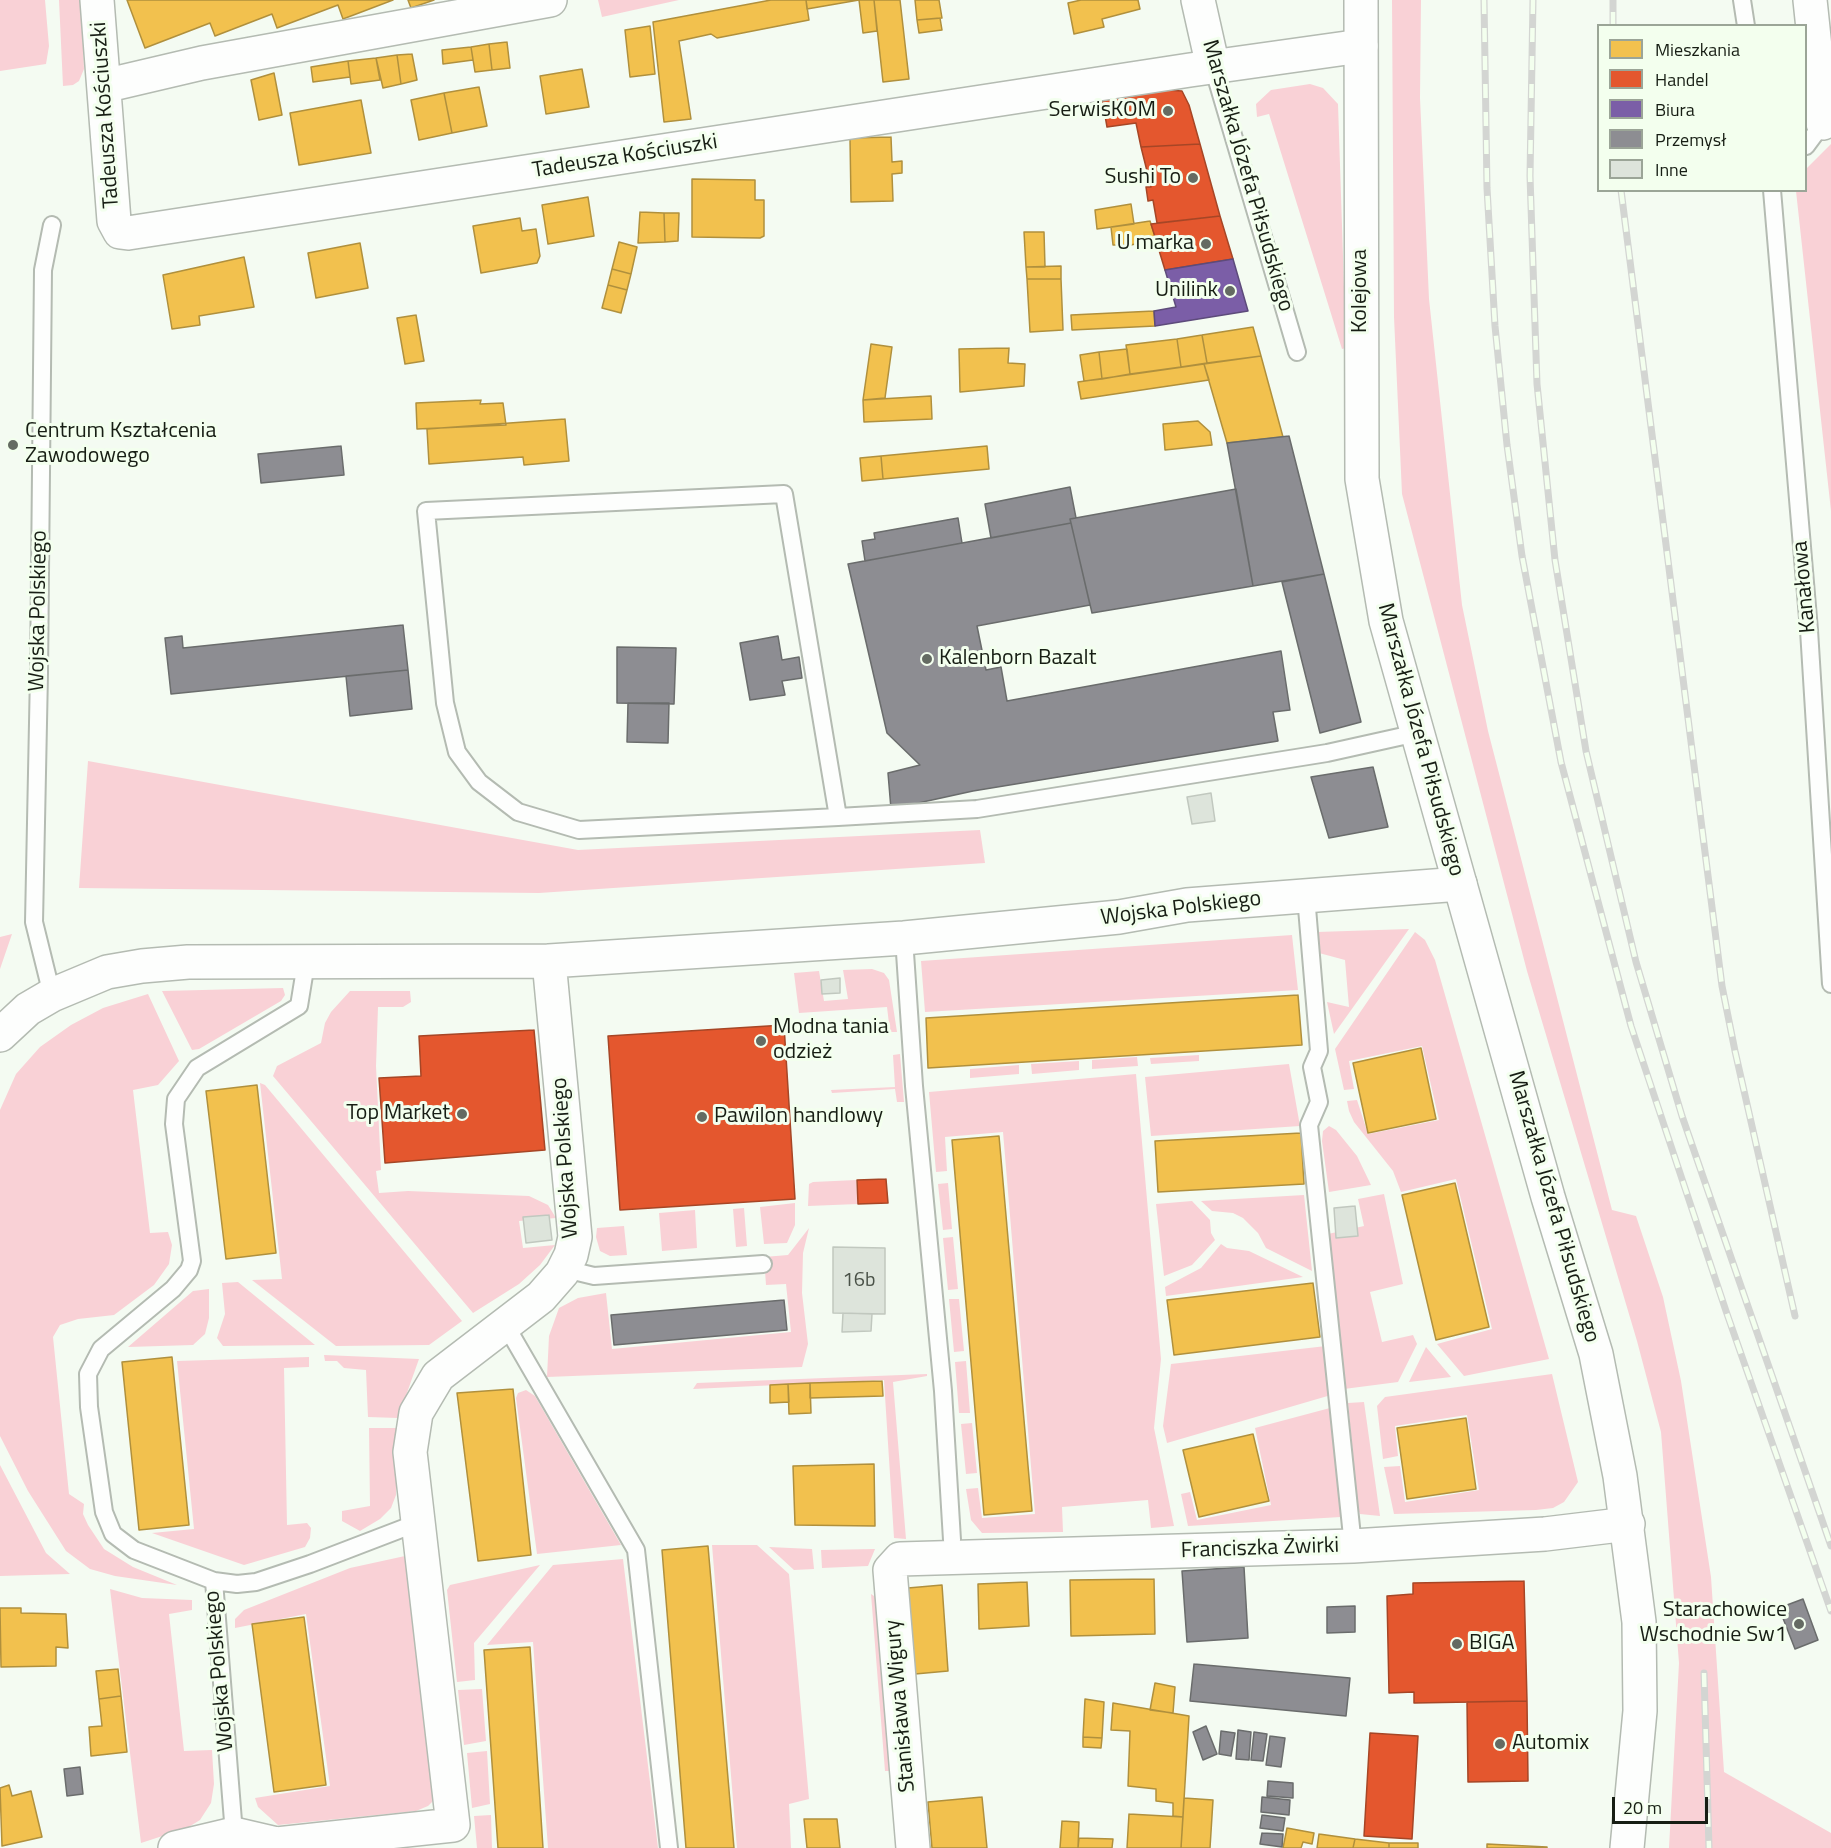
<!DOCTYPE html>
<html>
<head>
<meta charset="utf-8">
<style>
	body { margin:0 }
	#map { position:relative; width:1831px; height:1848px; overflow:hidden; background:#f4fbf2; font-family:"Titillium Web",sans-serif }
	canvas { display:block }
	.legend { position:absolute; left:1597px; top:24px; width:210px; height:168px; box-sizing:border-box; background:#f3ffee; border:2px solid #9ba597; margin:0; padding:8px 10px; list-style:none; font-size:18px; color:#171e14 }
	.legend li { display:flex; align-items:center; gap:12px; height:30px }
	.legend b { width:30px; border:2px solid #9ba597 }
	.scale { position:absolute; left:1612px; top:1797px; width:96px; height:27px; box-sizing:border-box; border:3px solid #171e14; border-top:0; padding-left:8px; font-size:18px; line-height:21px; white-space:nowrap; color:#171e14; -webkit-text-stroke:4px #f3ffee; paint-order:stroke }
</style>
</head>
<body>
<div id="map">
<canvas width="1831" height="1848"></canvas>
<ul class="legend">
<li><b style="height:16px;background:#f2c14e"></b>Mieszkania</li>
<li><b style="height:16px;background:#e4572e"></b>Handel</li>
<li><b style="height:16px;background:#7b5ea7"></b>Biura</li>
<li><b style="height:16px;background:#8d8d92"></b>Przemysł</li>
<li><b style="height:16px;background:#dde4db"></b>Inne</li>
</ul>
<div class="scale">20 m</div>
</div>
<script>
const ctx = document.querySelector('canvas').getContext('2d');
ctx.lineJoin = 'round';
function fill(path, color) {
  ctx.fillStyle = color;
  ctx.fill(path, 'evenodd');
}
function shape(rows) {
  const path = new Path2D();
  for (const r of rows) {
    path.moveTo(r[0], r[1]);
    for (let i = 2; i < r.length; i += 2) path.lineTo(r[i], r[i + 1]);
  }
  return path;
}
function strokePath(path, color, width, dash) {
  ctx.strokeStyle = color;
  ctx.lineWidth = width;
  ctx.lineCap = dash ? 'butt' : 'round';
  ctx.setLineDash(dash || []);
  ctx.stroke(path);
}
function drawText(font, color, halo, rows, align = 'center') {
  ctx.font = font + ' "Titillium Web",sans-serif';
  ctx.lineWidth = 6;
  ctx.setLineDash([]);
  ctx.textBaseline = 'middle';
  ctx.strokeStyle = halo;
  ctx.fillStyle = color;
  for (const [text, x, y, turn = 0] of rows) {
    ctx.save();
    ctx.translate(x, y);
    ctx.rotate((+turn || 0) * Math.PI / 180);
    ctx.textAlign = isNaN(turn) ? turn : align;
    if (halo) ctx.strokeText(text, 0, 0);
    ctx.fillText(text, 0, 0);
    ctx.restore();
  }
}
const green = shape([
	[0,0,45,0,49,46,46,64,0,71],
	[59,0,81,0,84,69,79,81,73,85,63,86],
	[598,0,679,0,602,17],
	[1392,0,1421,0,1420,98,1429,299,1462,605,1488,731,1612,1210,1636,1216,1663,1297,1681,1381,1711,1577,1724,1772,1831,1833,1831,1848,1669,1848,1679,1663,1661,1432,1637,1341,1527,971,1402,494,1394,317],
	[1310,84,1323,88,1338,104,1346,348,1342,349,1269,114,1257,117,1256,104,1271,90],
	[1831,144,1831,511,1796,191,1806,190,1806,169],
	[88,761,578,850,980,830,985,863,539,893,79,888],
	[1409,929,1334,1034,1327,1002,1349,1007,1345,960,1319,953,1317,932],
	[1415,932,1425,940,1435,960,1549,1359,1464,1376,1437,1344,1492,1329,1456,1179,1401,1192,1393,1171,1354,1122,1349,1111,1347,1101,1357,1100,1368,1134,1439,1120,1422,1046,1349,1061,1354,1089,1344,1090,1335,1049],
	[12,934,0,969,0,937],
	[1292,935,1298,990,925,1012,921,961],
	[872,969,884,973,889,980,897,1032,890,1032,887,1007,799,1013,794,973,819,971,824,1001,848,999,843,970],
	[283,988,285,995,281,1001,199,1049,192,1050,162,991],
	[350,991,410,991,411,1002,403,1007,378,1007,376,1066,381,1170,376,1171,379,1193,408,1191,529,1196,548,1205,556,1218,519,1221,523,1248,555,1245,540,1265,519,1284,473,1313,273,1076,277,1066,321,1043,325,1023,331,1012],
	[148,994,179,1061,158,1085,133,1090,150,1233,168,1232,172,1245,169,1264,154,1285,114,1315,78,1319,60,1325,53,1337,69,1494,84,1504,83,1514,88,1525,104,1549,133,1567,177,1585,115,1576,90,1569,66,1551,28,1491,0,1436,0,1110,16,1074,40,1047,71,1025,103,1008],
	[900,1054,904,1102,897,1102,895,1089,832,1093,831,1090,895,1087,893,1055],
	[1199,1055,1199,1061,1151,1064,1150,1058],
	[1137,1057,1138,1066,1092,1069,1092,1060],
	[1079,1061,1079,1070,1032,1074,1031,1064],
	[1289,1064,1300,1126,1151,1136,1145,1077],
	[1019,1065,1019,1074,970,1078,970,1069],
	[1136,1074,1161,1359,1154,1428,1174,1526,1151,1528,1148,1500,1062,1507,1063,1532,982,1533,971,1520,966,1489,978,1488,982,1518,1035,1514,1003,1132,945,1137,947,1171,936,1172,929,1092],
	[260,1083,265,1085,462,1321,429,1345,336,1346,252,1280,282,1279],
	[1329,1126,1336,1130,1357,1156,1371,1185,1329,1192,1322,1141,1323,1131],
	[856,1180,858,1204,808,1206,809,1184,813,1182],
	[948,1183,952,1229,943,1230,938,1184],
	[1384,1194,1403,1284,1370,1292,1382,1342,1413,1335,1417,1344,1398,1382,1344,1389,1328,1234,1364,1226,1358,1199],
	[1304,1195,1312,1271,1266,1248,1258,1233,1243,1218,1233,1213,1212,1211,1201,1201],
	[1192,1201,1210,1220,1211,1233,1215,1240,1192,1265,1164,1276,1156,1204],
	[795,1203,795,1225,787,1243,764,1244,760,1207],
	[744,1208,747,1246,736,1247,733,1209],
	[695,1210,697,1248,662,1251,659,1213],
	[624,1226,627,1255,610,1256,600,1251,596,1237,597,1228],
	[809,1228,803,1253,802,1293,808,1344,802,1367,547,1377,549,1336,559,1308,578,1298,606,1293,612,1349,791,1332,786,1284,766,1285,764,1257,788,1255],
	[953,1237,958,1289,948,1290,943,1238],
	[1221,1244,1227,1248,1249,1251,1303,1277,1166,1296,1165,1287,1201,1268],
	[238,1282,315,1345,223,1346,217,1338,225,1314,222,1283],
	[209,1289,209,1318,205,1334,193,1345,128,1347,193,1291],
	[959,1299,964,1351,954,1352,949,1299],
	[1326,1346,1331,1395,1167,1443,1163,1426,1171,1364],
	[1426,1347,1451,1377,1409,1382],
	[324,1355,419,1359,398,1418,368,1417,366,1370,344,1368,337,1361,325,1361],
	[309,1357,309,1367,284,1368,287,1525,307,1523,311,1528,310,1538,305,1547,244,1565,152,1533,194,1529,177,1361],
	[966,1361,970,1413,959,1413,955,1362],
	[927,1374,927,1376,893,1382,906,1539,894,1538,884,1380,693,1389,697,1383],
	[1552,1374,1578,1482,1564,1502,1553,1508,1536,1510,1394,1514,1384,1467,1400,1466,1405,1502,1479,1490,1467,1415,1395,1426,1398,1456,1383,1459,1377,1406,1385,1397],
	[526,1390,535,1396,621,1545,537,1554,516,1398,518,1393],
	[1364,1402,1380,1516,1360,1514,1358,1509,1348,1403],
	[1330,1408,1341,1517,1188,1526,1181,1494,1190,1492,1197,1520,1271,1505,1255,1428],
	[972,1423,977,1473,966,1474,961,1424],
	[369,1428,400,1428,396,1463,396,1495,391,1508,380,1519,360,1531,342,1521,342,1511,370,1506],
	[0,1465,46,1553,70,1574,0,1576],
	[712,1545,757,1545,789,1574,809,1799,789,1804,791,1848,737,1848],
	[769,1547,812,1549,814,1569,794,1570],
	[875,1549,868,1566,822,1568,821,1550],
	[405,1556,410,1560,435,1799,428,1806,416,1811,278,1825,258,1807,255,1798,330,1786,306,1614,235,1628,235,1619,244,1610,350,1568],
	[623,1559,658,1848,548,1848,533,1642,487,1645,553,1565],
	[540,1565,474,1643,475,1680,457,1682,447,1590,450,1585],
	[110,1589,142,1598,192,1600,192,1610,169,1614,184,1751,212,1750,214,1784,211,1803,200,1820,187,1828,141,1843],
	[871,1594,877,1598,891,1771,885,1771],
	[482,1689,486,1741,464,1745,458,1690],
	[487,1751,490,1804,472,1808,467,1753],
	[491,1815,492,1848,477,1848,474,1816]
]);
const homes = shape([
	[127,0,393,0,343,19,338,5,277,28,272,14,215,36,210,23,145,48,127,0],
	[408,0,434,0,411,8,408,0],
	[771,0,806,0,809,20,717,38,711,34,679,41,691,119,664,122,653,22,771,0],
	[806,0,874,0,877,31,863,33,859,0,807,9,806,0],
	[874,0,900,0,909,79,883,82,874,0],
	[915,0,939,0,942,18,917,20,915,0],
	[1081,0,1138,0,1140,9,1102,19,1104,27,1074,34,1068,3,1081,0],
	[940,18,942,30,919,33,917,20,940,18],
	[650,26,655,74,630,77,625,30,650,26],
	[507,42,510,68,492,70,489,44,507,42],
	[489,44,492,70,475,72,471,47,489,44],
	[471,47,473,60,443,64,442,50,471,47],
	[412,54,417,80,401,84,397,55,412,54],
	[397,55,401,84,383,88,376,58,397,55],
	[376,58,380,80,351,84,348,61,376,58],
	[348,61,350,77,313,82,311,67,348,61],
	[582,69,589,107,546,114,540,76,582,69],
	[274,73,282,115,259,120,251,80,274,73],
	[479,87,487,126,452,133,444,93,479,87],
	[444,93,452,133,419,140,411,100,444,93],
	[361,100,371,153,299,165,290,113,361,100],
	[891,137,892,162,902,161,902,173,892,174,893,201,851,202,850,138,891,137],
	[692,179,755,180,755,200,764,200,764,236,760,238,692,237,692,179],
	[588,197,594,236,548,244,542,205,588,197],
	[1131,204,1134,224,1097,229,1095,210,1131,204],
	[640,212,664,213,665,242,638,243,640,212],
	[664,213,679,213,678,241,665,242,664,213],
	[520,218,522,231,536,229,540,256,537,263,481,273,473,226,520,218],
	[1150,221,1156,239,1131,245,1113,245,1111,227,1150,221],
	[1024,232,1044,232,1045,267,1026,267,1024,232],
	[619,242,637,247,631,274,612,269,619,242],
	[360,243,368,288,316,298,308,253,360,243],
	[244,257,254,307,199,316,200,325,172,329,163,275,244,257],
	[1061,266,1061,279,1027,279,1026,267,1061,266],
	[612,269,631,274,627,290,608,285,612,269],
	[1027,279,1061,279,1063,330,1030,332,1027,279],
	[608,285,627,290,621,313,602,308,608,285],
	[1154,311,1155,326,1072,330,1071,315,1154,311],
	[416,315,424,361,405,364,397,318,416,315],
	[1253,327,1261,356,1207,363,1202,335,1253,327],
	[1202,335,1207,363,1181,367,1177,339,1202,335],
	[1177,339,1181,367,1130,374,1126,345,1177,339],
	[871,344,892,347,885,398,863,400,871,344],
	[1009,348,1008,363,1025,364,1024,386,960,392,959,349,1009,348],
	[1127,349,1130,374,1102,379,1099,352,1127,349],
	[1099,352,1102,379,1084,381,1080,355,1099,352],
	[1261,356,1283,437,1227,443,1204,364,1261,356],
	[1204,364,1209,380,1081,399,1078,382,1204,364],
	[931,396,932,419,864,422,863,400,931,396],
	[481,400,480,404,503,403,506,425,417,429,416,403,481,400],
	[565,419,569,461,524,465,523,457,429,464,427,429,565,419],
	[1198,421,1210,432,1212,445,1165,450,1163,424,1198,421],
	[987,446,989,469,883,479,881,456,987,446],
	[881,456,883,479,862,481,860,458,881,456],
	[1298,995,1302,1045,928,1068,926,1018,1298,995],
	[1421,1048,1436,1119,1368,1133,1353,1063,1421,1048],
	[257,1085,276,1253,226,1259,206,1091,257,1085],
	[1301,1133,1304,1184,1158,1192,1155,1141,1301,1133],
	[999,1136,1032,1511,984,1515,952,1140,999,1136],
	[1455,1183,1489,1327,1436,1340,1402,1195,1455,1183],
	[1313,1283,1320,1337,1174,1355,1167,1300,1313,1283],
	[172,1357,189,1525,139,1530,122,1362,172,1357],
	[882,1381,883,1396,810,1398,810,1383,882,1381],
	[810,1383,811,1413,789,1414,788,1384,810,1383],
	[788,1384,789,1402,770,1403,770,1385,788,1384],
	[513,1389,531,1555,478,1561,457,1393,513,1389],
	[1466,1418,1476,1489,1407,1499,1397,1428,1466,1418],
	[1253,1434,1269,1501,1199,1517,1183,1450,1253,1434],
	[874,1464,875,1526,795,1525,793,1466,874,1464],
	[708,1546,734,1848,686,1848,662,1550,708,1546],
	[1154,1579,1155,1634,1071,1636,1070,1580,1154,1579],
	[1027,1582,1029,1626,979,1629,978,1584,1027,1582],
	[942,1585,948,1671,915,1674,908,1588,942,1585],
	[0,1608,21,1608,21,1613,66,1614,68,1648,56,1647,56,1666,1,1667,0,1608],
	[304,1617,326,1785,274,1792,252,1624,304,1617],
	[530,1647,543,1848,498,1848,484,1650,530,1647],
	[118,1669,121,1696,99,1699,96,1671,118,1669],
	[1155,1683,1175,1687,1173,1713,1150,1710,1155,1683],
	[121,1696,127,1752,91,1756,89,1727,102,1726,99,1699,121,1696],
	[1085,1699,1104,1702,1102,1738,1083,1737,1085,1699],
	[1113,1703,1189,1716,1183,1817,1173,1816,1173,1803,1156,1801,1156,1789,1128,1786,1130,1731,1111,1730,1113,1703],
	[1083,1737,1102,1738,1101,1748,1083,1747,1083,1737],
	[9,1785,12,1796,31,1791,42,1837,2,1846,0,1788,9,1785],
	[982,1797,987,1848,932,1848,928,1802,982,1797],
	[1184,1798,1213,1800,1210,1848,1181,1848,1184,1798],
	[1129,1814,1183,1817,1181,1848,1127,1848,1129,1814],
	[804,1819,837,1819,840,1848,807,1848,804,1819],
	[1062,1821,1079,1822,1078,1848,1060,1848,1062,1821],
	[1287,1828,1314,1833,1312,1844,1303,1842,1301,1848,1283,1848,1287,1828],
	[1319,1834,1355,1839,1353,1848,1317,1848,1319,1834],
	[1079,1838,1113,1839,1112,1848,1078,1848,1079,1838],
	[1355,1839,1389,1843,1389,1848,1353,1848,1355,1839],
	[1389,1843,1418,1843,1418,1848,1389,1848,1389,1843],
	[1487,1844,1547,1847,1547,1848,1487,1848,1487,1844]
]);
const shops = shape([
	[1166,90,1182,91,1189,105,1200,144,1141,147,1136,123,1107,127,1102,98,1166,90],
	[1200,144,1220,216,1157,223,1153,200,1148,201,1146,187,1151,187,1141,147,1200,144],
	[1220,216,1233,259,1165,270,1151,224,1220,216],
	[784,1025,795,1199,620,1210,608,1036,784,1025],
	[534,1030,545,1150,385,1163,379,1078,421,1076,419,1036,534,1030],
	[886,1179,888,1203,858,1204,857,1180,886,1179],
	[1524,1581,1527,1701,1414,1703,1414,1692,1389,1693,1387,1596,1413,1594,1413,1583,1524,1581],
	[1527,1701,1528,1781,1468,1782,1467,1702,1527,1701],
	[1370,1733,1418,1736,1412,1839,1364,1836,1370,1733]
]);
const offices = shape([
	[1233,259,1248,311,1155,326,1154,311,1176,307,1165,270,1233,259]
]);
const industry = shape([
	[1289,436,1324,574,1253,586,1227,443,1289,436],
	[341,446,344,475,261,483,258,454,341,446],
	[1070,487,1076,518,1070,519,1071,523,991,538,985,504,1070,487],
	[1236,489,1253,586,1092,613,1070,519,1236,489],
	[958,518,962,543,865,561,862,541,875,539,874,533,958,518],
	[1071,523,1090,605,977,626,986,670,1001,667,1007,701,1281,651,1290,710,1273,712,1278,741,973,791,891,809,888,773,920,765,887,733,848,564,1071,523],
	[1324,574,1361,722,1320,733,1282,582,1324,574],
	[403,625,408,670,171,694,165,638,182,636,183,648,403,625],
	[778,636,782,660,799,657,802,678,782,681,785,695,750,700,740,643,778,636],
	[617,647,676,648,674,704,617,703,617,647],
	[408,670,412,709,350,716,346,676,408,670],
	[628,703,669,703,668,743,627,742,628,703],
	[1373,767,1388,827,1329,838,1311,777,1373,767],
	[784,1300,787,1330,614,1345,611,1315,784,1300],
	[1244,1567,1248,1638,1187,1642,1182,1571,1244,1567],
	[1803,1599,1818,1640,1795,1649,1779,1608,1803,1599],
	[1355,1606,1355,1632,1327,1633,1327,1607,1355,1606],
	[1194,1664,1350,1678,1346,1716,1190,1701,1194,1664],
	[1206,1726,1217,1754,1203,1760,1193,1732,1206,1726],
	[1238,1730,1251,1732,1249,1760,1236,1759,1238,1730],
	[1221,1731,1235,1733,1231,1756,1219,1754,1221,1731],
	[1254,1732,1267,1734,1263,1761,1251,1760,1254,1732],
	[1270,1736,1285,1738,1281,1767,1266,1765,1270,1736],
	[80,1767,83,1794,67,1796,64,1769,80,1767],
	[1268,1781,1293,1783,1293,1798,1267,1796,1268,1781],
	[1262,1797,1290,1800,1289,1815,1261,1812,1262,1797],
	[1262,1815,1285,1818,1283,1831,1260,1828,1262,1815],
	[1262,1833,1283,1834,1282,1847,1260,1844,1262,1833]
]);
const building = shape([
	[1211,793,1215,821,1192,824,1187,797,1211,793],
	[840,978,840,993,822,994,821,980,840,978],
	[1355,1206,1358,1236,1336,1238,1334,1208,1355,1206],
	[549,1215,552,1240,526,1243,523,1217,549,1215],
	[833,1247,885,1248,885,1314,833,1313,833,1247],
	[843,1313,872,1314,871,1331,842,1332,843,1313]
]);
const lane = shape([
	[1742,0,1746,26],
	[1213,67,1297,352],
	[1806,146,1823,123],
	[1772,190,1809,630,1831,984],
	[838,817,784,494,426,511,445,703,457,752,479,782,518,812,579,830,838,817,977,809,1327,753,1417,733],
	[1306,896,1319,1051,1312,1067,1319,1102,1309,1125,1353,1546],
	[904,938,914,1086,943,1391,952,1540],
	[306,963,299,1006,197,1068,176,1099,174,1124,192,1261,189,1270,173,1289,101,1349,88,1374,89,1407,104,1512,113,1534,134,1550,214,1581,237,1584,256,1582,310,1564,417,1523],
	[52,995,34,922,39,673,43,270,52,225],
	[565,1269,594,1276,763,1264],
	[505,1324,636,1550,669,1848],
	[214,1581,234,1834]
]);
const street = shape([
	[97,0,114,221,120,232,128,233,1190,70,1361,46],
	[1198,0,1213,67],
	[1810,0,1823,123],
	[104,86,202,63,550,0],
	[0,1035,28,1009,52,995,107,972,142,966,188,962,549,961,904,938,1119,917,1187,905,1460,884],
	[175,1848,234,1834,277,1844,453,1825,410,1452,416,1413,438,1376,541,1297,562,1273,571,1255,575,1237,549,961],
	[913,1848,890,1570,900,1559,1353,1546,1545,1534,1628,1524]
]);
const secondary = shape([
	[1361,0,1362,479,1386,621,1548,1197,1596,1354,1620,1476,1639,1622,1640,1711,1627,1848]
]);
const rail = shape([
	[1484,0,1487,188,1495,326,1507,445,1522,556,1561,762,1631,1026,1726,1311,1831,1611],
	[1533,0,1530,176,1537,384,1555,560,1586,751,1636,962,1682,1116,1831,1546],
	[1613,26,1613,0],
	[1621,190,1722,986,1735,1051,1795,1316],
	[1704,1673,1709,1848]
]);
const markers = [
	[1168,111,6,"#646b62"],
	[1193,178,6,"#646b62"],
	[1206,244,6,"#646b62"],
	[1230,291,6,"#646b62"],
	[13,445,6,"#646b62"],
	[927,659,6,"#646b62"],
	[761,1041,6,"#646b62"],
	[462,1114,6,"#646b62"],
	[702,1117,6,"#646b62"],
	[1799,1624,6,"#646b62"],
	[1457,1644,6,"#646b62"],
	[1500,1744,6,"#646b62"]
];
const numberNames = [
	["16b",859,1281]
];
const poiNames = [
	["SerwisKOM",1156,111],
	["Sushi To",1181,178],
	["U marka",1194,244],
	["Unilink",1218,291],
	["Centrum Kształcenia",25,432,"left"],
	["Zawodowego",25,457,"left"],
	["Kalenborn Bazalt",939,659,"left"],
	["Modna tania",773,1028,"left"],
	["odzież",773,1053,"left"],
	["Top Market",450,1114],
	["Pawilon handlowy",714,1117,"left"],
	["Starachowice",1787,1611],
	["Wschodnie Sw1",1787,1636],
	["BIGA",1469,1644,"left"],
	["Automix",1512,1744,"left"]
];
const streetNames = [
	["Tadeusza Kościuszki",106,115,-94],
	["Tadeusza Kościuszki",625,157,-9],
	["Marszałka Józefa Piłsudskiego",1247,176,74],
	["Kolejowa",1361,291,-90],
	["Kanałowa",1805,587,-95],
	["Wojska Polskiego",39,611,-89],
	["Marszałka Józefa Piłsudskiego",1420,740,75],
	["Wojska Polskiego",1181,909,-7],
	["Wojska Polskiego",566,1158,-94],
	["Marszałka Józefa Piłsudskiego",1553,1207,74],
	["Franciszka Żwirki",1260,1549,-2],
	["Wojska Polskiego",220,1671,-95],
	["Stanisława Wigury",901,1706,-95]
];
fill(green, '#f9d1d6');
fill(homes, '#f2c14e');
strokePath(homes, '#b0903d', 1.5);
fill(shops, '#e4572e');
strokePath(shops, '#a64626', 1.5);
fill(offices, '#7b5ea7');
strokePath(offices, '#5d4b7b', 1.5);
fill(industry, '#8d8d92');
strokePath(industry, '#6a6c6c', 1.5);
fill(building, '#dde4db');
strokePath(building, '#c1c8bf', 1.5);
strokePath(lane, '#b4bbb2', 20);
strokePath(street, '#b4bbb2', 36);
strokePath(secondary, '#b4bbb2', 36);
strokePath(lane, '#fdfefd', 16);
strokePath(street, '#fdfefd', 33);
strokePath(secondary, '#fdfefd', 33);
strokePath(rail, '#d3d5d2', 7);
strokePath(rail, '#f3ffee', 4.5, [14]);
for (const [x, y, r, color] of markers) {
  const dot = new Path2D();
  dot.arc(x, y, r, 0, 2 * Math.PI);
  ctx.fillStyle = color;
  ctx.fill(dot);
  strokePath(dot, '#f3ffee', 2);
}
drawText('20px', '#4a5248', null, numberNames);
drawText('22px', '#171e14', '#f3ffee', poiNames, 'right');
drawText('22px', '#171e14', '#f3ffee', streetNames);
</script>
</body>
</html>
